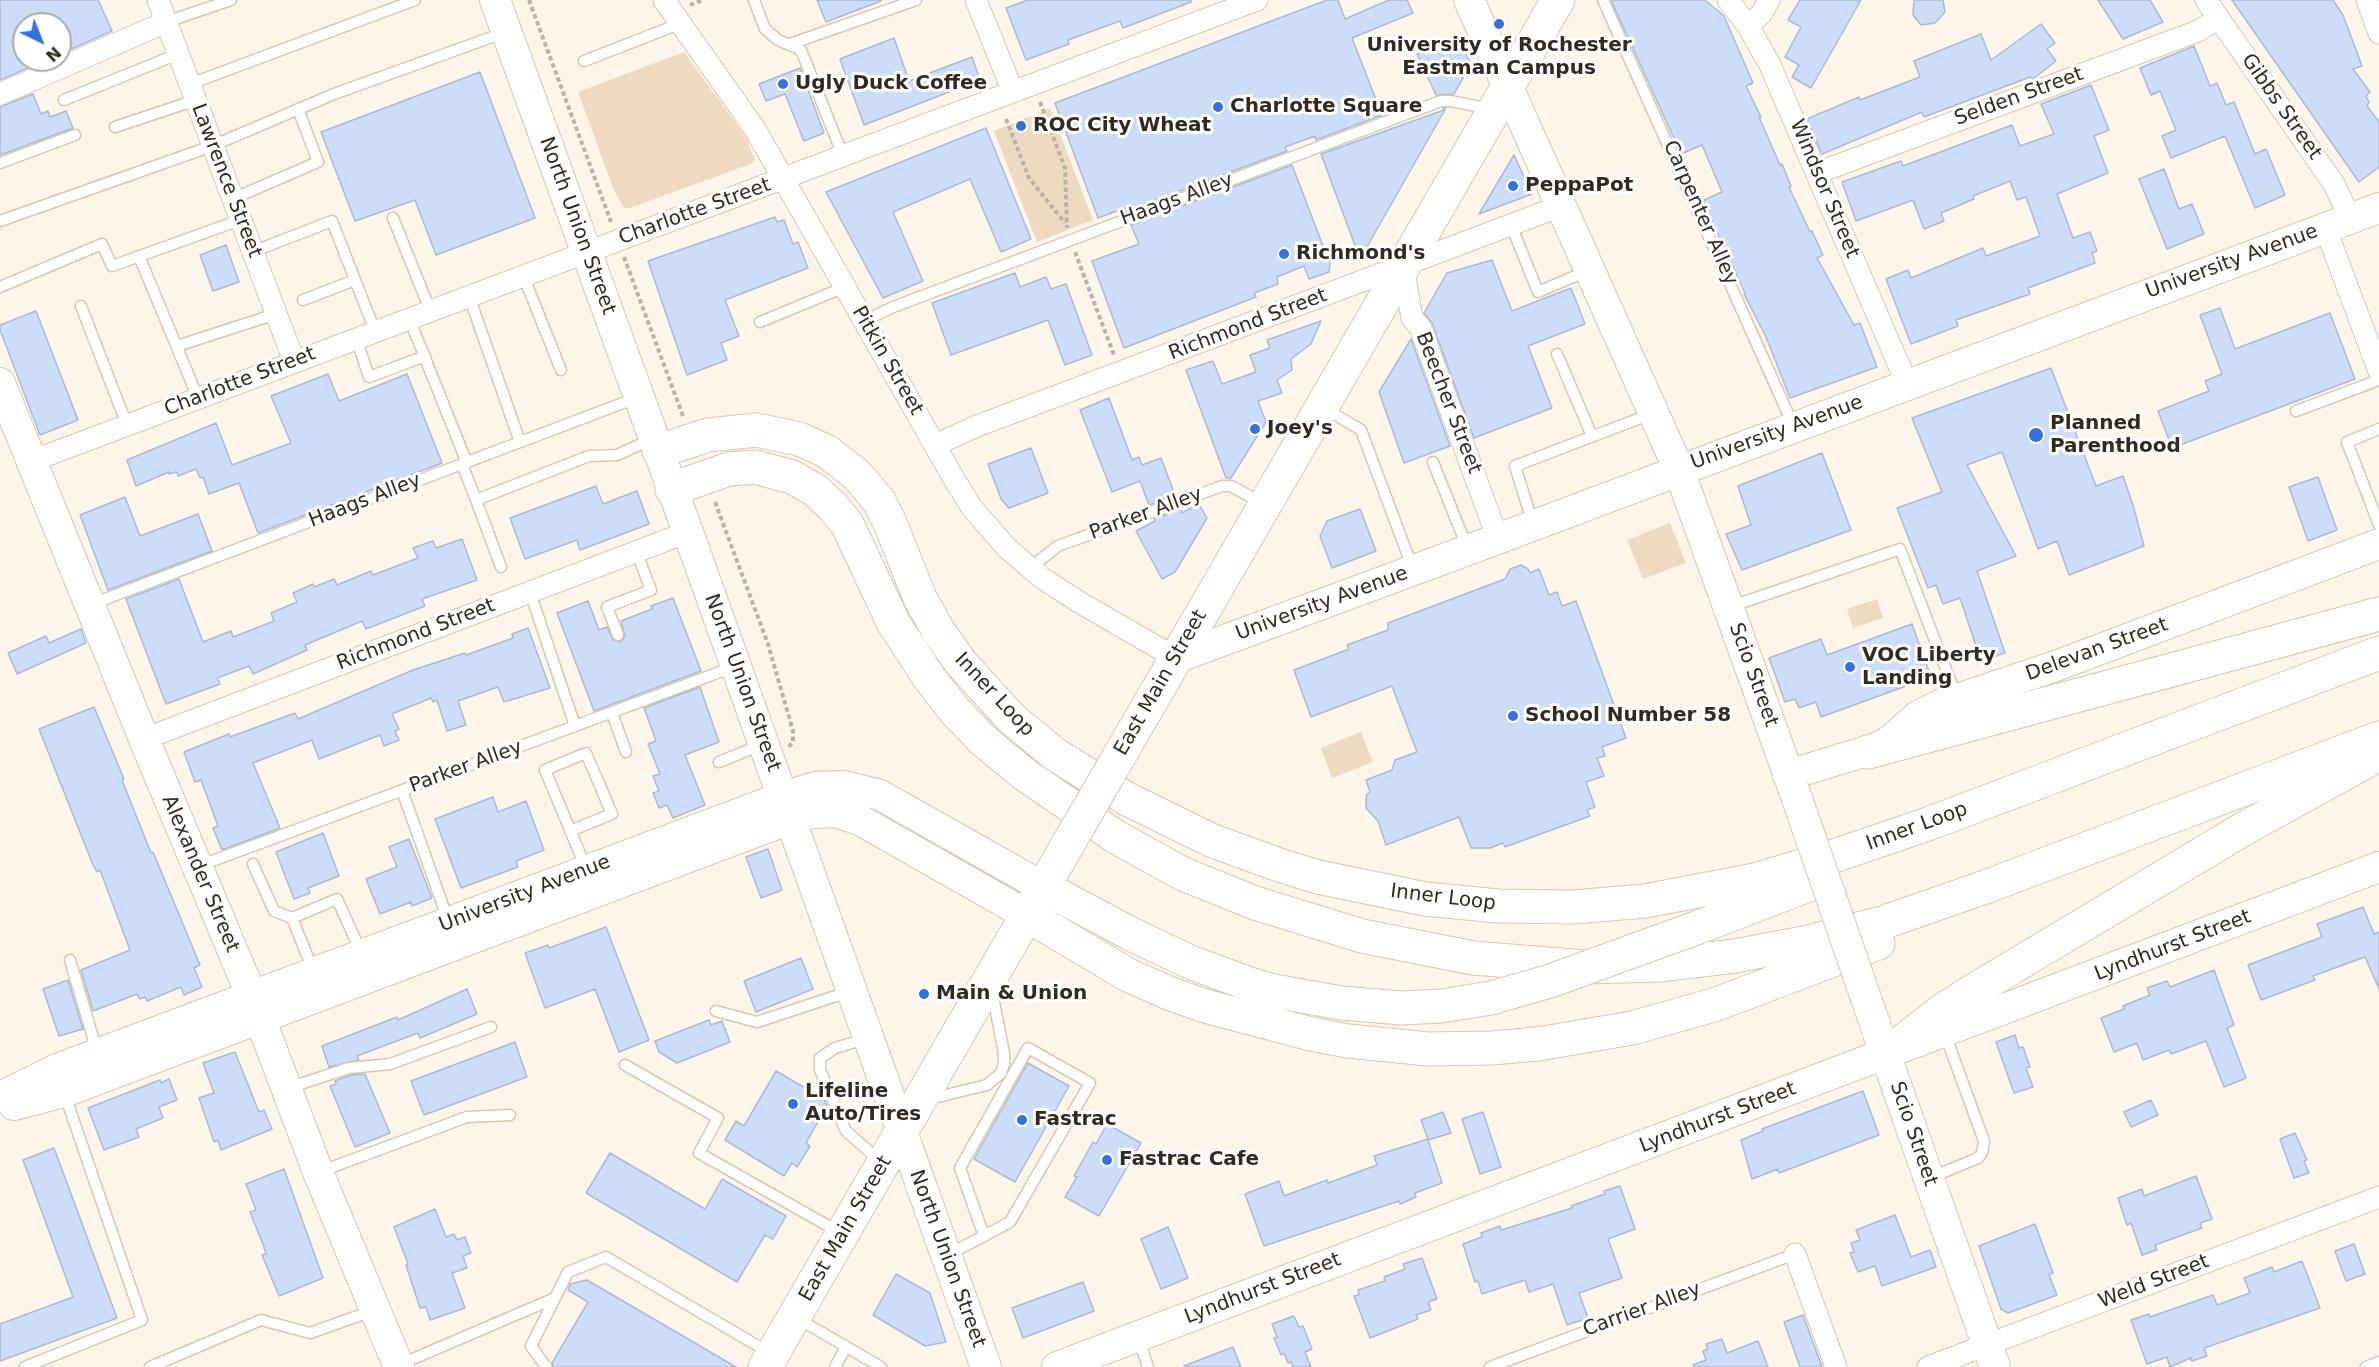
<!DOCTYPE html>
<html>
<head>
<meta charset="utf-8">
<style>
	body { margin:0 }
	#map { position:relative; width:2379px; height:1367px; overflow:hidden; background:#fdf5ea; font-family:"DejaVu Sans",sans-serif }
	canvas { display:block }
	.north { position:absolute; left:12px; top:12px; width:60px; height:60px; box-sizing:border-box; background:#fff; border:2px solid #adaaa6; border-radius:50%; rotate:137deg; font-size:16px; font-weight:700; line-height:24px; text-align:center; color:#322a20 }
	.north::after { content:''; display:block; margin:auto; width:21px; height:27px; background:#3471df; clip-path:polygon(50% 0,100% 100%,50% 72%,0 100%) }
</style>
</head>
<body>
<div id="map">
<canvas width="2379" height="1367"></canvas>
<div class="north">N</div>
</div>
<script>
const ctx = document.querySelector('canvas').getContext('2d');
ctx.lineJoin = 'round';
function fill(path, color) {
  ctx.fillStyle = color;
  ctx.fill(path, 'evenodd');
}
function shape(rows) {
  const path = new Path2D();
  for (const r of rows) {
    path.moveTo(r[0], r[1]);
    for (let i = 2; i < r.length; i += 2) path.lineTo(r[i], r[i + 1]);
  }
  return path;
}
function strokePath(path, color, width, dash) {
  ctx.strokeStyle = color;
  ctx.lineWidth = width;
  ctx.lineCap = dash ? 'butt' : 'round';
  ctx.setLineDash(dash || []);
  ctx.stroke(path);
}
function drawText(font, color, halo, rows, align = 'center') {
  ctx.font = font + ' "DejaVu Sans",sans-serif';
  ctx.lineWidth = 6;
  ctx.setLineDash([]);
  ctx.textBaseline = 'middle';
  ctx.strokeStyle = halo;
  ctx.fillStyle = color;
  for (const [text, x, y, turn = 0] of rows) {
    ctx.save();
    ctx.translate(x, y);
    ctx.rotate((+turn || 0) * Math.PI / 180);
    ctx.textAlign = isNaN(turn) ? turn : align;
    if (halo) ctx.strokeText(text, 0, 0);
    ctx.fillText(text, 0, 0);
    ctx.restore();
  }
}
const green = shape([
	[684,52,748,140,750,150,755,158,753,163,630,208,624,208,613,188,578,92],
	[1050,108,1093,220,1037,242,994,131],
	[1670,523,1686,563,1643,579,1627,540],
	[1877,599,1883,618,1853,628,1847,609],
	[1361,732,1373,762,1332,778,1321,748]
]);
const building = shape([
	[0,0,98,0,112,31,60,54,60,24,24,24,24,60,46,60,0,80,0,0],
	[817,0,880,0,881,1,826,22,817,0],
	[1028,0,1191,0,1191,2,1123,28,1120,21,1068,40,1069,44,1026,60,1006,8,1028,0],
	[1327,0,1338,0,1345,19,1389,0,1407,0,1413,13,1352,38,1382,115,1316,140,1315,136,1285,147,1287,151,1126,211,1125,208,1098,218,1055,103,1327,0],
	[1611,0,1705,0,1724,16,1753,83,1746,86,1761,117,1759,117,1780,165,1782,164,1791,186,1789,187,1810,232,1812,231,1823,255,1817,258,1854,325,1860,323,1877,367,1790,398,1766,337,1744,294,1745,293,1711,219,1704,200,1722,192,1702,145,1681,154,1611,0],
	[1800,0,1861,0,1811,88,1792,77,1799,65,1785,57,1801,27,1788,20,1800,0],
	[1914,0,1943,0,1945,12,1935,23,1921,25,1913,15,1914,0],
	[2098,0,2150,0,2163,22,2123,39,2098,0],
	[2232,0,2333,0,2343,15,2362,66,2353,69,2370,92,2366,96,2369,102,2367,106,2379,122,2379,167,2359,182,2232,0],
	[2041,24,2055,43,2047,49,2056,61,2033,79,2030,77,1924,117,1922,112,1822,154,1807,119,1859,97,1860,100,1920,77,1914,61,1981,34,1991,60,2041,24],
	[1457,35,1471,64,1454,94,1436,95,1417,54,1457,35],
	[894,38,909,81,972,57,980,80,864,125,840,59,894,38],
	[2194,46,2210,86,2217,83,2226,105,2234,102,2255,154,2266,149,2285,195,2255,208,2225,136,2171,158,2162,136,2176,130,2160,91,2151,95,2140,68,2194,46],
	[800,68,824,133,804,141,785,94,766,101,759,84,800,68],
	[480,72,535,218,436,255,415,200,355,221,321,132,480,72],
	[2091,85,2109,130,2094,136,2108,173,2057,194,2073,238,2090,232,2097,251,2092,253,2095,263,2028,288,2030,294,1956,320,1958,326,1911,344,1886,279,1908,270,1911,278,1983,248,1986,256,2040,236,2026,197,2017,200,2010,181,1973,196,1974,199,1941,213,1944,221,1924,229,1913,200,1856,221,1842,182,1901,161,1903,166,2012,125,2020,146,2054,134,2041,104,2091,85],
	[33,94,41,114,48,111,50,117,66,111,73,128,0,155,0,107,33,94],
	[1443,108,1446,108,1360,259,1321,154,1444,110,1443,108],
	[986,128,1031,239,1001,252,970,179,893,212,923,281,883,298,826,192,986,128],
	[1514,155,1532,194,1479,214,1514,155],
	[1292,165,1330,264,1329,272,1309,279,1304,266,1277,277,1278,284,1254,293,1256,297,1124,348,1092,261,1139,244,1131,225,1292,165],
	[2164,169,2179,209,2192,204,2204,234,2167,249,2139,179,2164,169],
	[775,217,777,222,784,220,793,244,798,242,808,268,725,300,739,336,721,343,727,360,687,375,648,261,775,217],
	[226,245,239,282,213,291,200,255,226,245],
	[1492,260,1512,311,1571,288,1585,324,1528,346,1552,408,1474,438,1432,323,1424,313,1447,273,1492,260],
	[1015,273,1020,287,1046,277,1051,289,1066,284,1092,355,1065,365,1048,320,951,355,932,303,1015,273],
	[2220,308,2235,349,2330,313,2355,379,2172,448,2158,411,2209,391,2205,381,2222,374,2200,315,2220,308],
	[36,311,78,420,40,435,0,330,0,325,36,311],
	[1321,321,1311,344,1291,359,1292,370,1277,380,1282,393,1258,401,1266,422,1231,478,1226,478,1186,370,1213,361,1222,384,1256,372,1250,355,1270,348,1267,340,1321,321],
	[1411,339,1450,446,1404,463,1379,392,1411,339],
	[2051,368,2096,486,2123,476,2133,505,2144,546,2069,575,2057,541,2038,549,2002,452,1967,465,2016,556,1977,571,2005,653,1981,661,1960,598,1943,604,1936,585,1928,588,1897,508,1942,492,1912,418,2051,368],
	[328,374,339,401,407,374,442,463,258,533,239,483,209,494,203,477,200,478,196,469,178,476,177,472,169,474,169,472,136,486,127,460,216,423,232,465,291,443,271,396,328,374],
	[1109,398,1132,460,1139,457,1142,465,1161,458,1175,495,1149,505,1140,481,1112,492,1080,410,1109,398],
	[1031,448,1048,493,1009,508,1001,499,988,464,1031,448],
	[1822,453,1851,530,1742,570,1726,534,1751,525,1738,486,1822,453],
	[2318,477,2337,530,2308,541,2289,487,2318,477],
	[596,486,603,504,637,491,649,524,580,550,577,540,525,559,510,518,596,486],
	[125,497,140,536,198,514,212,551,108,590,80,515,125,497],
	[1199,504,1207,518,1175,572,1162,579,1136,531,1155,521,1154,519,1181,509,1182,513,1199,504],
	[1360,509,1376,551,1332,568,1320,536,1327,521,1360,509],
	[462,539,477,580,422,599,425,606,366,629,362,621,305,645,307,650,253,674,249,666,217,678,220,684,166,704,126,599,179,579,203,642,231,631,233,637,274,621,271,613,297,602,293,593,313,584,314,587,334,579,337,585,371,571,373,575,418,558,413,548,433,541,436,548,462,539],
	[1521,565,1528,569,1530,573,1539,569,1549,595,1557,592,1562,606,1576,601,1626,738,1602,747,1605,756,1597,758,1604,776,1586,782,1595,807,1587,810,1590,816,1505,847,1503,843,1490,848,1471,848,1459,817,1386,845,1378,821,1366,808,1366,799,1367,794,1370,792,1366,780,1392,770,1395,760,1417,752,1392,686,1311,717,1294,670,1349,649,1347,645,1388,630,1388,623,1505,579,1510,569,1521,565],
	[673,598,701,671,594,711,557,613,588,601,599,630,607,627,613,640,620,642,625,636,621,621,652,609,651,606,673,598],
	[1912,624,1931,677,1821,717,1816,702,1799,708,1795,699,1785,702,1769,658,1821,639,1827,655,1912,624],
	[528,628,550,688,504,702,498,687,458,701,466,725,447,731,437,700,433,702,431,698,392,714,399,729,395,731,399,740,384,746,380,735,319,759,312,740,253,763,280,828,222,850,213,828,218,826,201,780,195,782,184,752,229,734,230,737,295,713,298,719,413,670,465,653,466,655,513,638,512,634,528,628],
	[81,629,86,643,17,674,8,653,46,636,49,643,81,629],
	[700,687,719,742,685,755,705,805,673,818,667,805,659,808,653,793,659,791,653,776,660,774,648,744,656,741,644,708,700,687],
	[94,707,124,779,122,780,151,853,153,852,200,965,194,968,202,987,184,995,181,987,147,1001,145,997,140,999,137,994,93,1011,81,970,130,950,100,870,97,872,93,865,39,729,94,707],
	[493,797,498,812,526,801,544,850,516,861,518,867,461,888,435,819,493,797],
	[323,833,339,876,308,888,310,893,294,899,276,852,323,833],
	[409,839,432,898,412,906,411,902,380,914,366,879,397,867,389,847,409,839],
	[768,849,782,890,761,898,746,857,768,849],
	[2363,907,2374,934,2379,932,2379,989,2365,957,2313,976,2315,980,2261,1000,2248,965,2322,937,2317,924,2363,907],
	[606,927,649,1040,619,1052,595,989,545,1008,525,953,548,945,549,948,606,927],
	[801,958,813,989,756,1012,744,981,801,958],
	[2214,970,2234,1025,2227,1028,2246,1078,2224,1087,2206,1041,2171,1054,2169,1050,2143,1060,2137,1043,2114,1052,2101,1018,2124,1009,2123,1006,2150,995,2147,988,2167,981,2170,987,2214,970],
	[68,980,83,1029,59,1036,43,989,68,980],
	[467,989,477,1014,420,1038,418,1033,357,1056,359,1060,329,1067,322,1046,397,1017,398,1020,467,989],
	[709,1020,711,1025,722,1021,730,1042,677,1063,659,1052,655,1041,709,1020],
	[2015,1035,2019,1048,2023,1047,2030,1067,2026,1068,2033,1087,2014,1093,1996,1042,2015,1035],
	[515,1042,527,1077,424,1115,411,1081,515,1042],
	[235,1052,259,1112,264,1110,272,1129,221,1150,218,1140,214,1142,199,1098,214,1093,203,1063,235,1052],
	[1028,1063,1069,1086,1015,1182,974,1159,1028,1063],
	[776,1071,824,1099,827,1106,806,1143,810,1146,797,1167,792,1163,784,1176,725,1140,736,1121,744,1126,776,1071],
	[365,1074,390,1133,355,1147,330,1086,336,1084,335,1081,351,1075,365,1074],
	[169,1079,177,1100,159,1107,163,1118,136,1129,139,1137,104,1150,88,1108,160,1080,161,1083,169,1079],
	[1863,1091,1879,1135,1779,1173,1778,1169,1752,1179,1741,1140,1763,1131,1762,1129,1863,1091],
	[2151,1100,2158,1115,2131,1127,2124,1112,2151,1100],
	[1443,1112,1451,1133,1428,1140,1442,1183,1415,1193,1416,1197,1400,1204,1399,1201,1264,1246,1245,1194,1279,1181,1284,1196,1327,1180,1328,1183,1377,1165,1374,1156,1428,1139,1421,1120,1443,1112],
	[1483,1112,1501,1167,1480,1174,1462,1119,1483,1112],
	[1107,1124,1141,1143,1099,1216,1065,1197,1077,1177,1074,1176,1093,1142,1096,1144,1107,1124],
	[2295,1133,2307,1160,2304,1161,2309,1173,2294,1178,2280,1139,2295,1133],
	[54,1148,117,1318,0,1361,0,1324,73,1297,23,1160,54,1148],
	[610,1153,705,1209,722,1179,786,1216,773,1239,765,1235,737,1282,586,1193,610,1153],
	[284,1169,323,1278,279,1296,262,1255,266,1254,264,1247,250,1212,256,1210,246,1184,284,1169],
	[2196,1176,2212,1219,2200,1223,2202,1228,2155,1245,2157,1250,2142,1255,2131,1223,2127,1225,2118,1198,2142,1189,2144,1196,2196,1176],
	[1620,1186,1635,1229,1608,1239,1622,1278,1579,1293,1588,1318,1567,1325,1553,1284,1529,1292,1525,1280,1482,1294,1478,1281,1475,1282,1463,1244,1482,1237,1481,1233,1500,1226,1501,1230,1572,1208,1571,1206,1605,1194,1604,1191,1620,1186],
	[435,1209,446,1237,454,1234,457,1240,465,1237,471,1253,463,1256,467,1268,452,1273,465,1308,430,1320,426,1307,420,1308,406,1265,408,1264,394,1227,435,1209],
	[1895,1215,1911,1257,1930,1250,1936,1267,1882,1286,1875,1266,1858,1272,1850,1253,1854,1252,1851,1243,1860,1240,1856,1230,1895,1215],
	[2035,1224,2053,1273,2049,1275,2057,1295,2008,1313,2001,1309,1979,1246,2035,1224],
	[1168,1227,1188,1278,1161,1289,1141,1239,1168,1227],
	[2354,1244,2365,1274,2346,1281,2335,1251,2354,1244],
	[1422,1258,1437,1299,1428,1302,1431,1310,1416,1315,1418,1319,1370,1338,1354,1296,1359,1295,1358,1290,1385,1281,1384,1277,1405,1269,1403,1264,1422,1258],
	[2302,1261,2320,1308,2204,1348,2207,1356,2192,1361,2191,1358,2170,1367,2167,1357,2147,1364,2131,1320,2149,1314,2150,1317,2213,1295,2217,1305,2250,1293,2244,1278,2272,1267,2274,1272,2302,1261],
	[896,1274,930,1293,946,1342,925,1346,873,1315,896,1274],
	[587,1280,736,1367,553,1367,552,1363,588,1302,568,1290,570,1284,587,1280],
	[1083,1282,1094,1311,1023,1338,1012,1308,1083,1282],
	[1803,1315,1822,1367,1800,1367,1784,1322,1803,1315],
	[1294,1316,1299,1327,1303,1326,1312,1349,1305,1352,1311,1367,1293,1367,1291,1362,1288,1363,1284,1353,1281,1355,1274,1338,1277,1337,1272,1324,1294,1316],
	[1722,1339,1727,1353,1758,1341,1768,1367,1694,1367,1693,1365,1706,1360,1703,1351,1708,1349,1706,1344,1722,1339],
	[1233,1347,1241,1367,1184,1367,1184,1366,1233,1347]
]);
const path = shape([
	[529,0,611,222],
	[690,5,703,0],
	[1040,102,1065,168,1067,228],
	[1006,119,1029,178,1065,223],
	[1075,252,1114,355],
	[624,257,683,416],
	[715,502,768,644,793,731,793,741,789,747]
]);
const lane = shape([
	[754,0,765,29,778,40,801,50,843,156],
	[1603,0,1794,427],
	[166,22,231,0],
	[790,44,916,0],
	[584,61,679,24],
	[190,84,415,0],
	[64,100,178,54],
	[115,127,196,100],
	[0,163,75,135],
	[232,199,318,162,298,109],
	[393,218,430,310],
	[0,221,212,146,334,94,506,32],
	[1511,225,1538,292,1587,271],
	[252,252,332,221,375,331],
	[139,256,198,398],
	[523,275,561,370],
	[0,287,102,244,112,266,240,220],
	[469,296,520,442],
	[303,300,355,280],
	[81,306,127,425],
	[409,318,467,463],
	[864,321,893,307,1441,101,1451,101,1490,109],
	[760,322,845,287],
	[356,338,369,377,425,356],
	[177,346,276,314],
	[1557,354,1592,436],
	[1324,408,1361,430,1413,569],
	[2296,411,2379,380],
	[2379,429,2347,442,2379,525],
	[1433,462,1467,547],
	[462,464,476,500],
	[1533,524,1515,466,1651,414],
	[501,567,476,500,589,456,617,455,654,438],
	[1032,570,1040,560,1058,546,1222,486,1231,486,1262,503],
	[530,592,575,726],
	[92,604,639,397],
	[1732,606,1900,549,1957,698],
	[618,635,607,607,651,590,636,551],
	[612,713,626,752],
	[719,762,761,745],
	[402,790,448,920],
	[570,831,612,814,586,753,545,770,586,868],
	[253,864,274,911,292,918],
	[199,866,736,666],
	[70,960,97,1051],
	[313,970,292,918,337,899,361,952],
	[716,1011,757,1022,851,991],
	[868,1038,835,1048,820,1058,820,1070,846,1131,880,1161],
	[625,1065,718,1118,699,1153,839,1232],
	[288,1088,349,1068,390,1064,491,1027],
	[929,1099,987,1085,1001,1073,1004,1064,1004,1053,992,992],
	[319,1172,467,1117,510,1115],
	[1932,1177,1978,1158,1982,1153,1984,1141,1945,1034],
	[949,1254,984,1236,1010,1222,1090,1083,1028,1048,960,1168,984,1236],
	[797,1318,881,1367],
	[1138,1337,1148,1367],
	[401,1364,555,1298],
	[25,1367,142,1320,65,1095],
	[150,1367,261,1320,310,1333,372,1311],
	[546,1367,531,1346,568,1272,606,1257,770,1353],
	[835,1367,846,1347],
	[1490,1367,1795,1254],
	[2366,1367,2379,1362]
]);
const street = shape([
	[158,0,294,361],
	[664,0,755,129,954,479,972,508,1007,548,1042,578,1079,602,1176,658],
	[976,0,1013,92],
	[1728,0,1748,26,1770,65,1907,384],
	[2206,0,2334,184,2350,218],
	[2367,0,2379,33],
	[1748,26,1761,14,1769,0],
	[0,94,166,22],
	[1817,173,2198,31,2219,18],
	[2325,227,2379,371],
	[1403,266,1412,318,1420,327,1498,539],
	[935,445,977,426,1561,206],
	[32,461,1257,0],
	[144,739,688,532],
	[1795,1254,1836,1367],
	[1928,1367,2379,1197]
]);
const secondary = shape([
	[495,0,688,532,986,1367],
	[1469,0,1679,470,1793,787],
	[0,383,144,739,252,997,318,1172,399,1367],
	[1176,658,1468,550,2379,208],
	[1788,775,1877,748,1891,740,1918,716,1940,705,2053,667,2379,544],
	[1879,1036,1995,1367],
	[0,1097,57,1069,783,797,815,787,845,786,880,795,1043,887],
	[14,1105,64,1092,790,819,813,813,835,812,860,820,1027,915],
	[1057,1367,2379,867]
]);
const primary = shape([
	[1114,765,1558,0],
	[765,1367,1071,839]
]);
const highway = shape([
	[659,451,708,435,757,430,799,439,826,451,857,475,879,501,890,523,920,598,939,632,961,663,1012,719,1056,755,1127,799,1213,841,1282,866,1318,877,1425,899,1498,906,1573,907,1645,901,1755,880,1828,858,1928,824,2379,653],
	[672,489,729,469,755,467,792,477,815,490,833,507,847,524,894,624,930,679,955,711,984,741,1024,774,1116,837,1183,874,1255,903,1362,936,1473,958,1585,967,1659,965,1735,956,1809,942,1882,923,1988,886,2379,738],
	[1868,752,2379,614],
	[1043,887,1131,934,1190,962,1252,985,1274,991,1341,1003,1402,1008,1441,1006,1491,998],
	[1027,915,1128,975,1171,994,1205,1006,1311,1034,1348,1041,1428,1049,1492,1048,1538,1044,1632,1028,1714,1005,1878,943],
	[1699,927,1816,882],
	[1885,1055,1943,1010,1976,989,2245,828,2367,761]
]);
const secondaryBridge = shape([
	[1793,787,1877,1030]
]);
const primaryBridge = shape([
	[1071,839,1114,765]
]);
const highwayBridge = shape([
	[1491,998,1550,981,1699,927]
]);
const markers = [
	[1499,24,6,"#3471df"],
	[783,84,6,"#3471df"],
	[1218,107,6,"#3471df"],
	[1021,126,6,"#3471df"],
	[1513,186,6,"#3471df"],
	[1284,254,6,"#3471df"],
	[1255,429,6,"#3471df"],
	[2036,435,8,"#3471df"],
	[1850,667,6,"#3471df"],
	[1513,716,6,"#3471df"],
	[924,994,6,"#3471df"],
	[793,1104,6,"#3471df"],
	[1022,1120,6,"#3471df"],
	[1107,1160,6,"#3471df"]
];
const poiNames = [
	["University of Rochester",1499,46,"center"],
	["Eastman Campus",1499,69,"center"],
	["Ugly Duck Coffee",795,84],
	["Charlotte Square",1230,107],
	["ROC City Wheat",1033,126],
	["PeppaPot",1525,186],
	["Richmond's",1296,254],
	["Planned",2050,424],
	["Parenthood",2050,447],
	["Joey's",1267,429],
	["VOC Liberty",1862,656],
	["Landing",1862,679],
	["School Number 58",1525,716],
	["Main & Union",936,994],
	["Lifeline",805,1092],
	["Auto/Tires",805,1115],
	["Fastrac",1034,1120],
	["Fastrac Cafe",1119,1160]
];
const streetNames = [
	["Selden Street",2019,97,-20],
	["Gibbs Street",2281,107,55],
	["Lawrence Street",226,181,69],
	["Windsor Street",1824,189,67],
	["Haags Alley",1177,200,-20],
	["Charlotte Street",695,212,-20],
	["Carpenter Alley",1700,213,66],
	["North Union Street",577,226,70],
	["University Avenue",2232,262,-20],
	["Richmond Street",1248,325,-21],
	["Pitkin Street",887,361,60],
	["Charlotte Street",240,382,-21],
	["Beecher Street",1448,403,69],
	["University Avenue",1777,433,-20],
	["Haags Alley",365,501,-21],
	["Parker Alley",1146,514,-20],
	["University Avenue",1322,604,-20],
	["Richmond Street",416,635,-21],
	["Delevan Street",2097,650,-20],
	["Scio Street",1753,675,70],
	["North Union Street",742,683,70],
	["East Main Street",1161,683,-60],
	["Inner Loop",994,695,47],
	["Parker Alley",466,767,-20],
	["Inner Loop",1917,827,-20],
	["Alexander Street",200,874,67],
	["University Avenue",525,894,-21],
	["Inner Loop",1443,898,7],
	["Lyndhurst Street",2173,946,-21],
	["Lyndhurst Street",1718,1118,-21],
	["Scio Street",1913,1134,71],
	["East Main Street",846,1229,-60],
	["North Union Street",947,1259,70],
	["Weld Street",2154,1282,-21],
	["Lyndhurst Street",1263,1289,-21],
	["Carrier Alley",1642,1310,-20]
];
fill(green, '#eddac1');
fill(building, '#ccddf9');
strokePath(building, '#aabad6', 1.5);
strokePath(lane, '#dbc7ac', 13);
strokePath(street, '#dbc7ac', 23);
strokePath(secondary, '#dbc7ac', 32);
strokePath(primary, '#dbc7ac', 35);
strokePath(highway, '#dbc7ac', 35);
strokePath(path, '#bbb3a8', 4, [4.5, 3]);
strokePath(lane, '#fff', 10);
strokePath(street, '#fff', 21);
strokePath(secondary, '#fff', 30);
strokePath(primary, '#fff', 33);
strokePath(highway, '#fff', 33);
strokePath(secondaryBridge, '#dbc7ac', 32, []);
strokePath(primaryBridge, '#dbc7ac', 35, []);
strokePath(highwayBridge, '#dbc7ac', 35, []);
strokePath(secondaryBridge, '#fff', 30);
strokePath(primaryBridge, '#fff', 33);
strokePath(highwayBridge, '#fff', 33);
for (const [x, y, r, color] of markers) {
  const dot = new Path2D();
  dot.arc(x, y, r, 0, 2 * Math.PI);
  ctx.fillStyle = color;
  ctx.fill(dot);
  strokePath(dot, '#fff', 2);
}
drawText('bold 20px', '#322a20', '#fff', poiNames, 'left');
drawText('20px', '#322a20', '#fff', streetNames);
</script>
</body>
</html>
